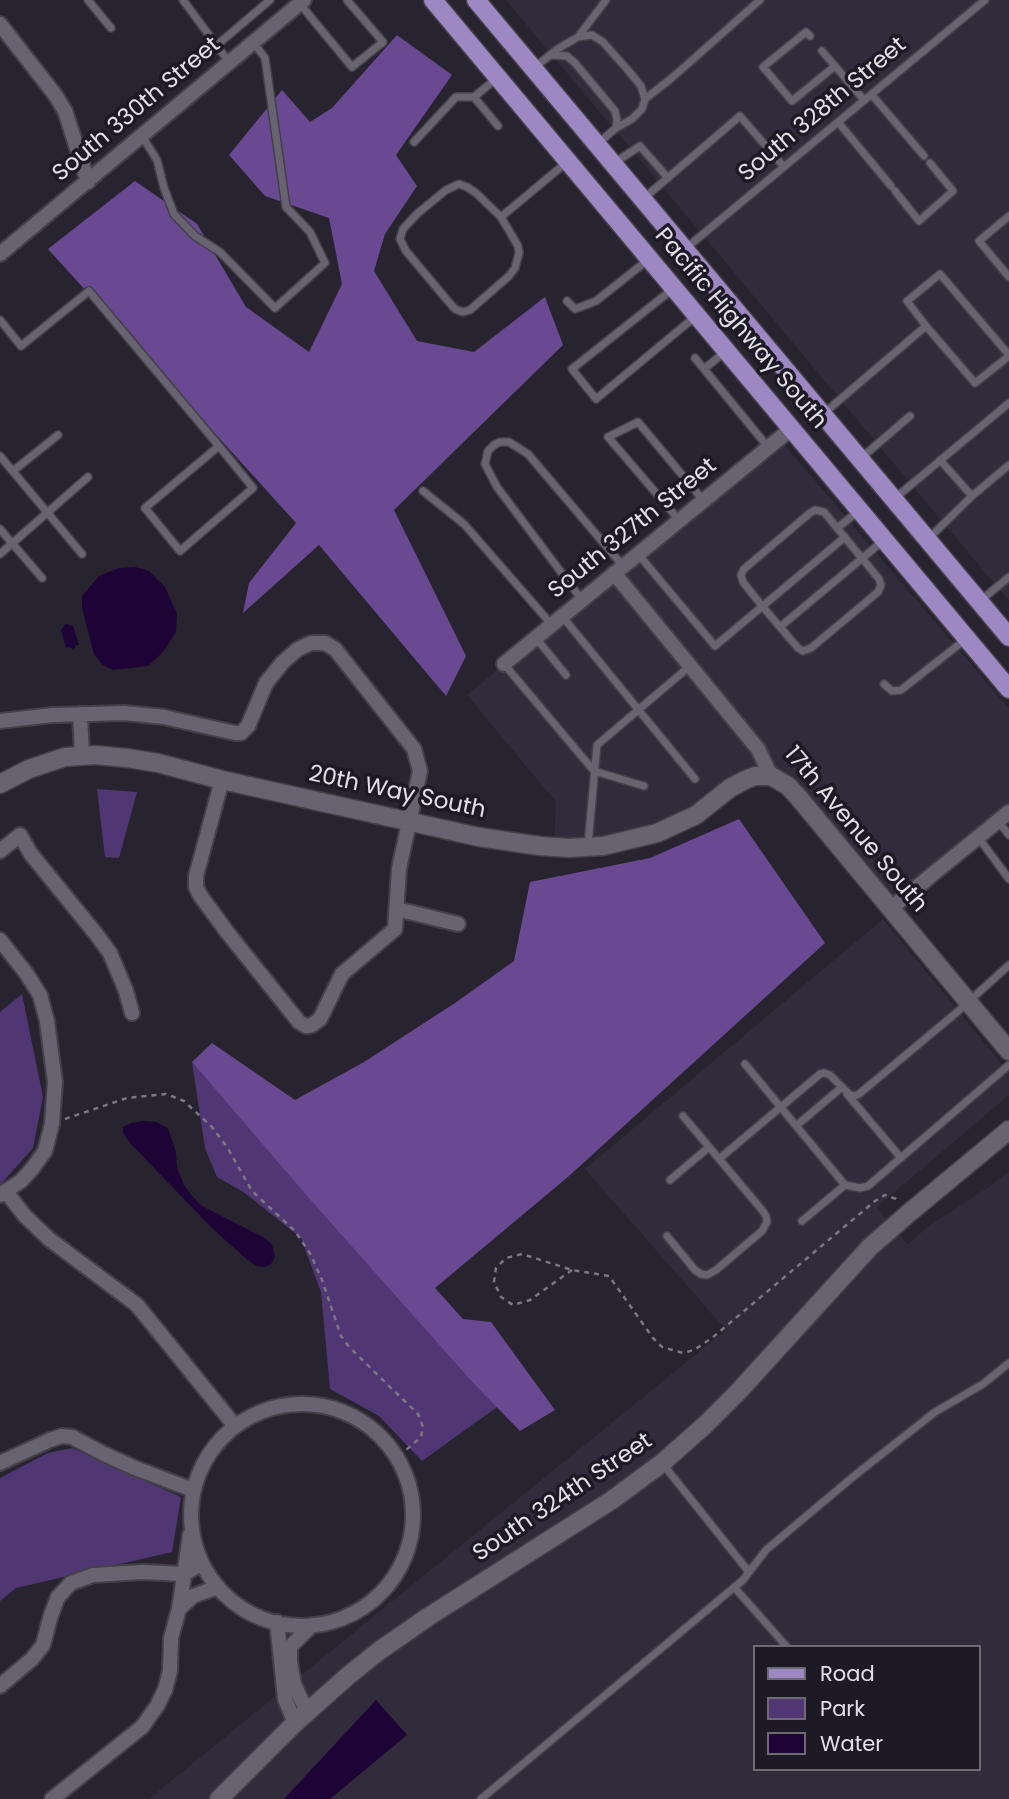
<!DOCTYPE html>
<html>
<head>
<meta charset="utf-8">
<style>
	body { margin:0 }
	#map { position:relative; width:1009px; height:1799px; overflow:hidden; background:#28242f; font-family:Poppins,sans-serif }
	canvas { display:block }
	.legend { position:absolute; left:753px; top:1645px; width:228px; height:126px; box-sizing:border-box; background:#1e1a25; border:2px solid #6d6a73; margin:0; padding:9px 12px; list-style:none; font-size:21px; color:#e3e1e8 }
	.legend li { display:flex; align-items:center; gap:14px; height:35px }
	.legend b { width:35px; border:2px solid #6d6a73 }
</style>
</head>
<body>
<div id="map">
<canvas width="1009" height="1799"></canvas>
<ul class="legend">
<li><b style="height:9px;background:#9e88c3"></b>Road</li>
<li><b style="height:19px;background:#503774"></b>Park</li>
<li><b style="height:19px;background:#1d0336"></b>Water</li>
</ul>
</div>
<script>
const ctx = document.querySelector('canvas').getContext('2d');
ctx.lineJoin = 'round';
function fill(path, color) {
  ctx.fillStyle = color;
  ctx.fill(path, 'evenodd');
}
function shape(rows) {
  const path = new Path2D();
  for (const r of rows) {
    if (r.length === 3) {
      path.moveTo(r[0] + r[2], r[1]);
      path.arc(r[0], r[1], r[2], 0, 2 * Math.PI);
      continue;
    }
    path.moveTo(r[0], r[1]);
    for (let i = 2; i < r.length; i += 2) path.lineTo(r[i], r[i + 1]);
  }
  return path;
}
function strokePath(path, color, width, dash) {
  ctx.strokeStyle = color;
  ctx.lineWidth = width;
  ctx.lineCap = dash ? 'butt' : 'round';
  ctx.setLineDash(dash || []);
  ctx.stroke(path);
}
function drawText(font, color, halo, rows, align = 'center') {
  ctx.font = font + ' Poppins,sans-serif';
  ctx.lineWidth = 7;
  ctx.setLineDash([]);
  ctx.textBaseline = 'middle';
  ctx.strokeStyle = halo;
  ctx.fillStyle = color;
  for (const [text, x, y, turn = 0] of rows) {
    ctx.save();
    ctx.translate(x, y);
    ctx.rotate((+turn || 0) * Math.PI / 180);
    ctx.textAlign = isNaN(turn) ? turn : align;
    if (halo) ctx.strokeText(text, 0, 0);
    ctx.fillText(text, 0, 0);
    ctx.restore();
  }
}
const built = shape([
	[506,0,1009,0,1009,601],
	[782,442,1009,709,1009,807,890,908,771,776,683,821,554,848,556,802,467,695,614,573],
	[883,919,1009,1073,1009,1095,877,1207,908,1245,926,1228,989,1187,1009,1171,1009,1799,149,1799,726,1330,585,1169],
	[755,1647,979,1647,979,1769,755,1769]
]);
const green = shape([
	[97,789,137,792,119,858,105,857],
	[22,994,43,1097,33,1148,0,1185,0,1012],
	[192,1062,473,1383,497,1407,422,1461,379,1416,330,1389,321,1292,301,1238,245,1193,217,1177,205,1148],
	[72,1448,181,1497,172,1552,16,1588,0,1601,0,1478,48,1453]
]);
const forest = shape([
	[397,35,452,75,396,155,417,186,385,234,374,271,417,341,474,352,545,297,563,345,394,510,466,656,446,696,319,545,243,613,249,583,296,523,48,249,135,181,197,224,246,307,309,352,342,284,329,218,265,196,229,155,282,90,310,122,332,108],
	[739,819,825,943,569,1176,435,1288,463,1319,491,1322,555,1410,520,1431,473,1383,308,1197,192,1062,212,1043,295,1100,364,1062,455,1003,514,961,530,882,650,858]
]);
const water = shape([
	[135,567,149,571,165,587,177,614,176,632,163,652,148,666,113,670,103,665,94,654,82,608,82,596,99,576,119,568],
	[66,624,73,626,79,645,76,645,74,650,69,647,66,648,61,630],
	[143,1121,156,1122,168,1128,176,1152,177,1168,184,1185,192,1196,202,1206,263,1237,272,1244,275,1257,271,1264,264,1267,256,1266,244,1257,211,1227,130,1143,123,1133,123,1127,132,1123],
	[376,1700,407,1735,330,1799,284,1799]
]);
const path = shape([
	[65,1119,127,1098,166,1094,184,1101,212,1127,227,1147,252,1191,295,1231,311,1255,322,1280,341,1336,350,1348,418,1414,423,1427,421,1437,398,1457],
	[572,1270,530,1300,513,1305,501,1297,494,1282,496,1268,506,1258,522,1254,572,1270,609,1276,653,1338,662,1347,683,1353,694,1350,712,1338,875,1201,885,1195,896,1199,899,1203]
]);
const service = shape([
	[88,0,111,28],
	[183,0,229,62],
	[300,4,352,67,383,42,347,0],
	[810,36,806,32,763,67,792,101,835,66,864,100],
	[578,37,606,0],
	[217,45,270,0],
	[822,51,835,66],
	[550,55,567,56,575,63,615,111,617,120,616,128],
	[535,67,559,48,578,37,592,35,603,42,627,69,641,86,645,99,642,109,632,119,616,128,597,144],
	[497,78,474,97,498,126],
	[872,95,924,156],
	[645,99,673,77,760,0],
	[838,122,891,186],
	[142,136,157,160,164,188,174,214,195,236,220,252,275,308,325,263,310,232,286,207,265,58,253,42],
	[414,142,456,97,474,97],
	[614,163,640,146,668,178],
	[459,184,467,187,476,193,501,217,518,246,519,253,515,268,509,276,470,310,463,312,455,309,447,300,406,251,400,239,403,229,418,213,446,190,459,184],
	[895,191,919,221,953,191,930,163],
	[643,199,740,116,784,167],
	[1009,216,979,241,1009,277],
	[501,217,567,162],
	[685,249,985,0],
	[674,288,572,369,596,399,696,316],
	[567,301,575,309,596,301,649,259],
	[0,320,21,346,89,291,219,446,253,488,180,551,145,508,219,446],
	[926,326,907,301,940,274,1009,355],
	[695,358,768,447],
	[704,369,726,351],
	[823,414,926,326,975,383,1009,356],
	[0,456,82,554],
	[860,459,910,416],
	[940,460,972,496],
	[13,471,58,435],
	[423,491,464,524,552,625],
	[894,499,1009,403],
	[815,510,824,512,879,579,881,585,878,592,811,648,803,651,798,648,762,606,743,582,741,575,744,569,810,513,815,510],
	[679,520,608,437,638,422,703,500],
	[837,528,859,511],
	[0,529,42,578],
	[928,539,972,496,1009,465],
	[0,554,88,477],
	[638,554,715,646,845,537],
	[582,600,497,487,485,464,488,451,494,445,500,442,509,442,528,454,623,566],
	[980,601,1009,577],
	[562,616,695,779],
	[780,627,884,540],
	[536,638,566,675],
	[504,664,594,771,644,786],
	[884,684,892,691,901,690,966,639],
	[998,821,1009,835],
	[978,837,1009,879],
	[588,845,597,745,690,666],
	[745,1064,845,1185,860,1188,868,1186,1009,1065],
	[847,1094,901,1158],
	[796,1126,842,1087],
	[719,1159,820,1074,824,1073,830,1075,849,1094,854,1096,859,1094,956,1013,1009,965],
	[670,1180,709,1147],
	[802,1221,845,1185],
	[667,1236,695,1270,701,1274,707,1275,716,1270,762,1231,767,1222,766,1216,762,1210,683,1116],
	[662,1463,749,1572],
	[734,1587,787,1647],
	[481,1799,743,1580,766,1550,854,1476,935,1412,983,1384,1009,1363]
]);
const minor = shape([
	[0,24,56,96,65,111,88,182],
	[0,254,304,0],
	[614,573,758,749,771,776],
	[504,664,791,429],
	[80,714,82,755],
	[0,721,53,715,125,713,164,717,235,733,241,733,248,726,266,683,283,662,298,649,311,643,325,643,335,649,414,749,420,771,399,869,395,929,342,974,320,1019,312,1025,306,1026,299,1022,227,932,200,895,196,887,196,876,222,780],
	[0,851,20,835,31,854,96,934,110,953,126,991,132,1013],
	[397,909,458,924],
	[890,909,1009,812],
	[0,940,26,973,40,995,47,1021,55,1082,52,1124,45,1151,32,1169,21,1181,0,1195],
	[6,1192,25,1216,49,1239,137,1305,235,1426],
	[302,1515,111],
	[0,1463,50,1440,62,1436,72,1437,104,1454,135,1468,193,1490],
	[179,1609,190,1535],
	[277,1622,285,1699,295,1723],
	[0,1686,32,1659,43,1645,51,1615,58,1597,71,1583,93,1575,143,1572,184,1574,202,1563],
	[307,1712,294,1684,290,1662,290,1647,312,1625],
	[52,1799,142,1727,157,1706,165,1690,170,1671,171,1638,179,1609,193,1596,218,1587]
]);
const tertiary = shape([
	[0,784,29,769,65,757,95,755,127,758,158,763,222,780,479,837,540,846,569,848,603,846,657,833,696,815,730,788,745,780,755,776,771,776,788,786,799,798,1009,1051],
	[219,1799,295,1723,349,1675,379,1651,428,1617,612,1500,662,1463,705,1425,739,1391,870,1247,909,1213,1009,1130]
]);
const primary = shape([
	[433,0,1009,689],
	[476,0,1009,637]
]);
const streetNames = [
	["South 330th Street",137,110,-40],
	["South 328th Street",823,110,-40],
	["Pacific Highway South",740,329,50],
	["South 327th Street",633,529,-39],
	["20th Way South",397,793,12],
	["17th Avenue South",855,830,50],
	["South 324th Street",563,1498,-34]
];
fill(built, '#322b3c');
fill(green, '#503774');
fill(forest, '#684992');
fill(water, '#1d0336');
strokePath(service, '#434049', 10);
strokePath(minor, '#434049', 18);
strokePath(tertiary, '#434049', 21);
strokePath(primary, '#434049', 21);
strokePath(path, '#7b7881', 2.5, [5, 5]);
strokePath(service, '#676370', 7);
strokePath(minor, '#676370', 14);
strokePath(tertiary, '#676370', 18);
strokePath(primary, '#9e88c3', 18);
drawText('23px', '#e3e1e8', '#1e1a25', streetNames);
</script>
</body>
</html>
